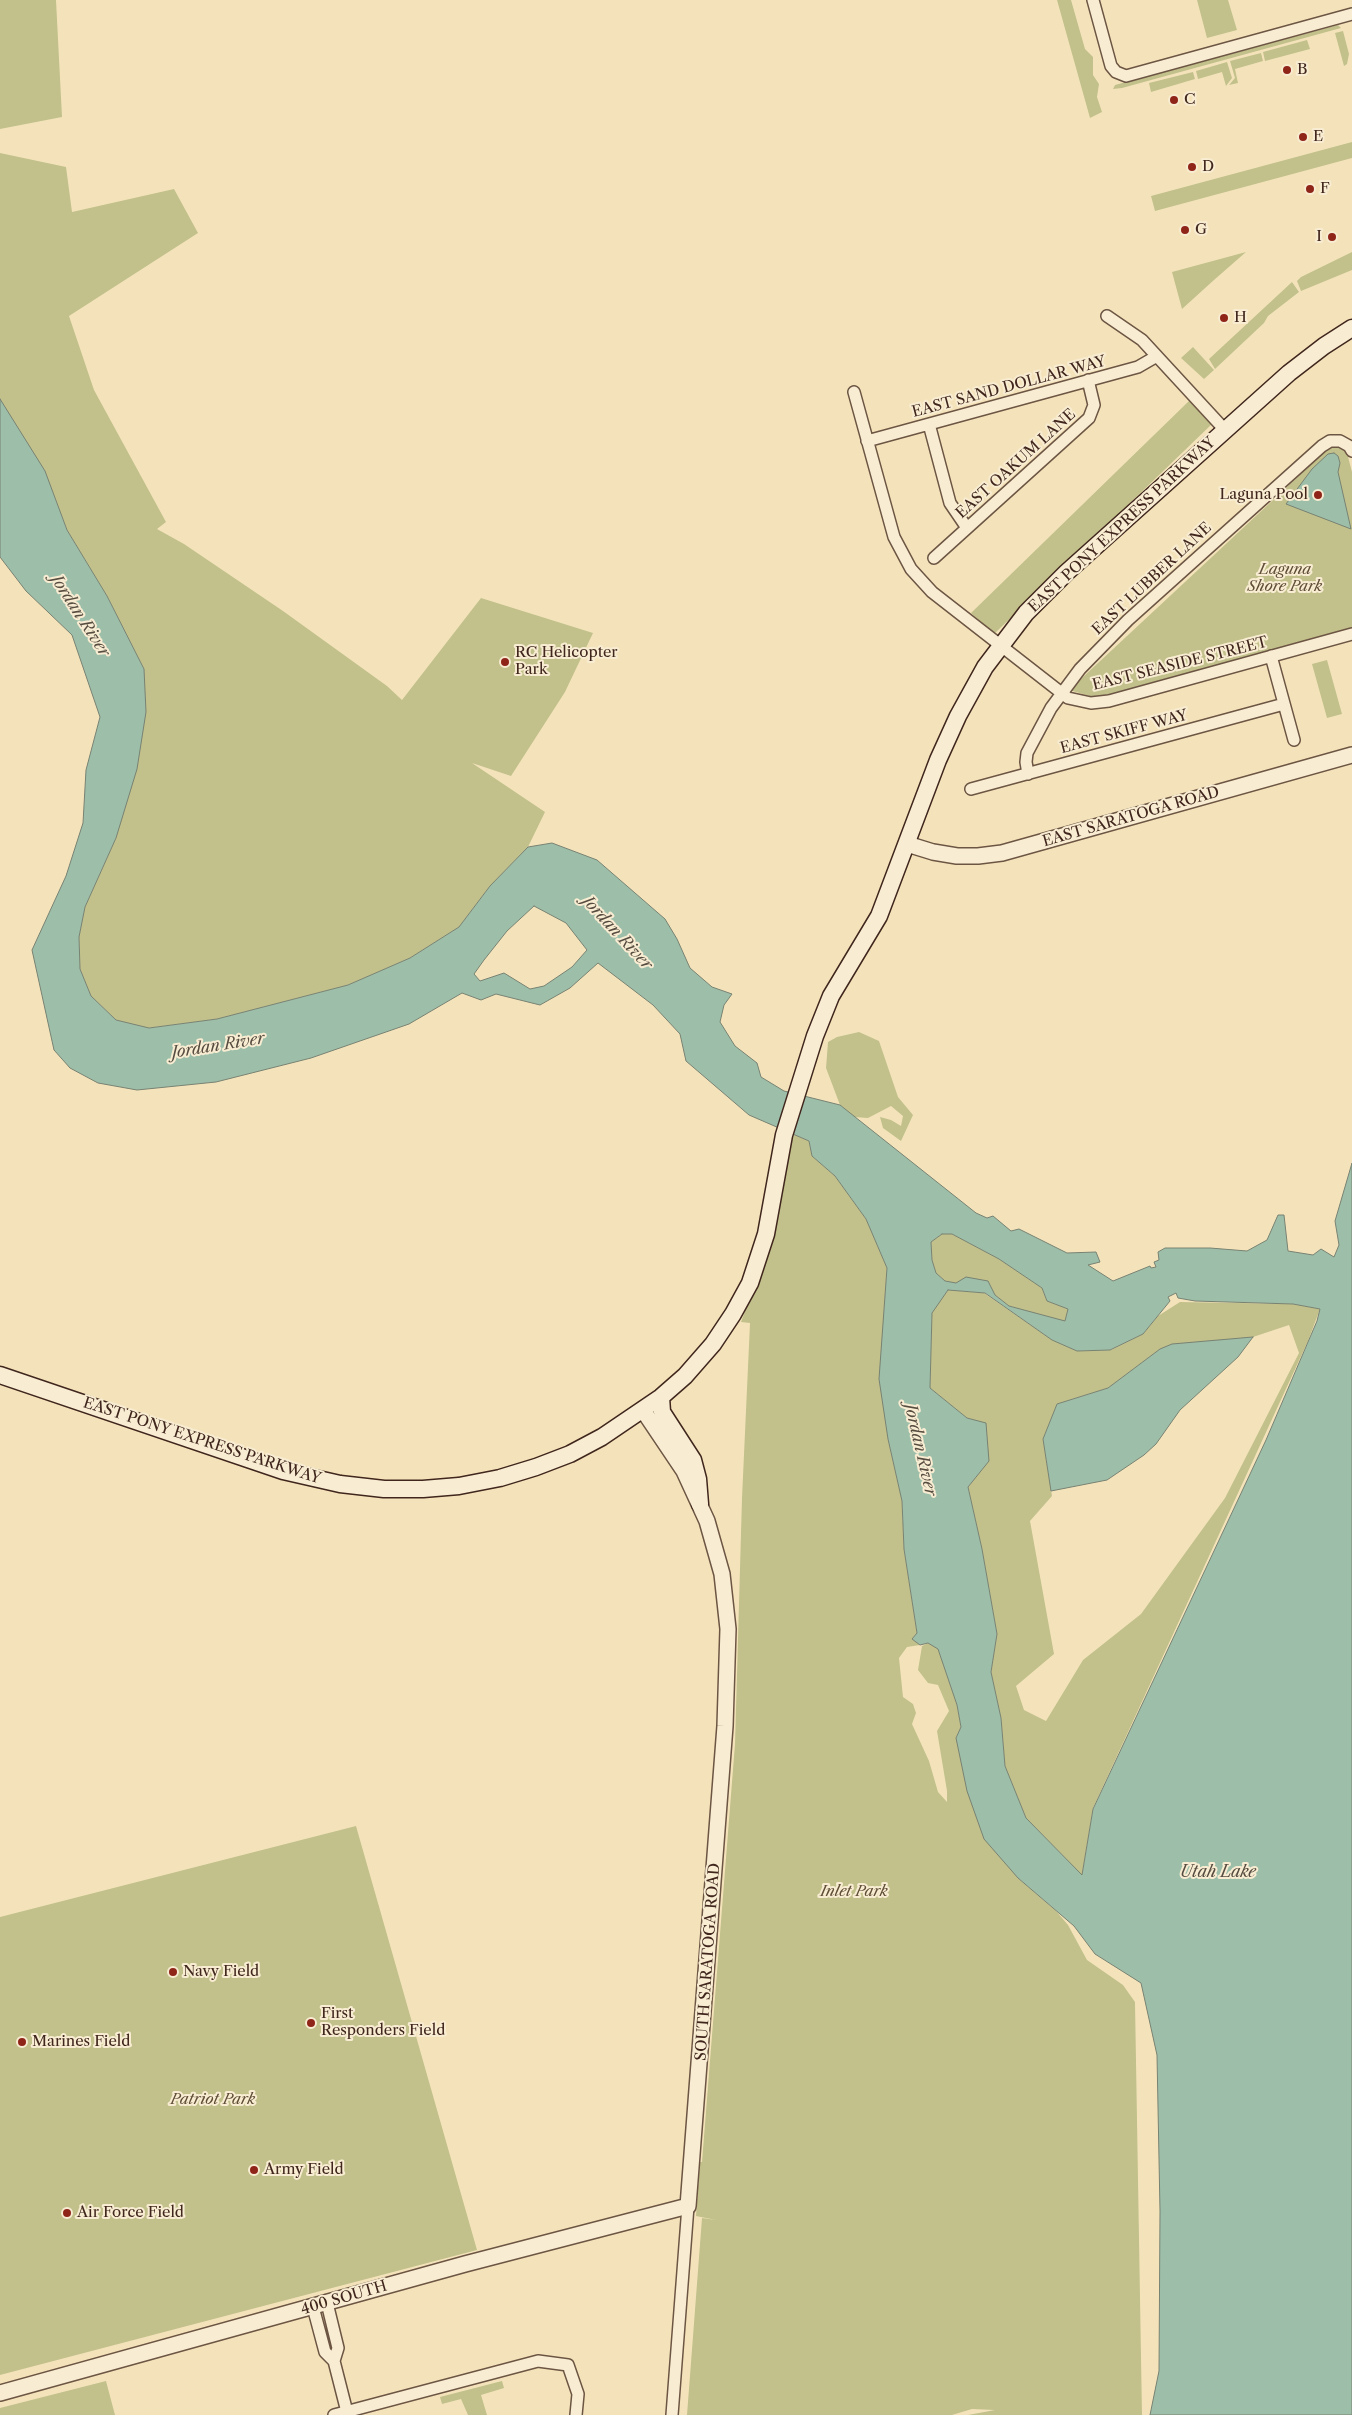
<!DOCTYPE html>
<html>
<head>
<meta charset="utf-8">
<style>
	body { margin:0 }
	canvas { display:block; background:#f4e3ba }
</style>
</head>
<body>
<canvas width="1352" height="2415"></canvas>
<script>
const ctx = document.querySelector('canvas').getContext('2d');
ctx.lineJoin = 'round';
function fill(path, color) {
  ctx.fillStyle = color;
  ctx.fill(path, 'evenodd');
}
function shape(rows) {
  const path = new Path2D();
  for (const r of rows) {
    path.moveTo(r[0], r[1]);
    for (let i = 2; i < r.length; i += 2) path.lineTo(r[i], r[i + 1]);
  }
  return path;
}
function strokePath(path, color, width, dash) {
  ctx.strokeStyle = color;
  ctx.lineWidth = width;
  ctx.lineCap = dash ? 'butt' : 'round';
  ctx.setLineDash(dash || []);
  ctx.stroke(path);
}
function drawText(font, color, halo, rows, align = 'center') {
  ctx.font = font + ' "Libre Caslon Text",serif';
  ctx.lineWidth = 4;
  ctx.setLineDash([]);
  ctx.textBaseline = 'middle';
  ctx.strokeStyle = halo;
  ctx.fillStyle = color;
  for (const [text, x, y, turn = 0] of rows) {
    ctx.save();
    ctx.translate(x, y);
    ctx.rotate((+turn || 0) * Math.PI / 180);
    ctx.textAlign = isNaN(turn) ? turn : align;
    if (halo) ctx.strokeText(text, 0, 0);
    ctx.fillText(text, 0, 0);
    ctx.restore();
  }
}
const green = shape([
	[0,0,56,0,62,117,0,129],
	[1057,0,1071,0,1085,49,1093,57,1093,75,1099,84,1097,97,1102,112,1090,118],
	[1197,0,1228,0,1237,30,1207,38],
	[1338,25,1341,28,1122,88,1113,89,1115,85],
	[1343,31,1349,54,1347,64,1344,66,1335,33],
	[1307,40,1310,49,1265,61,1263,52],
	[1261,53,1263,61,1235,69,1238,83,1229,85,1235,78,1230,61],
	[1227,62,1232,78,1226,86,1222,72,1198,79,1196,71],
	[1193,72,1195,79,1151,92,1149,83],
	[1352,142,1352,158,1155,211,1151,196],
	[0,153,66,167,72,212,174,189,198,233,69,316,94,390,166,522,157,529,184,544,283,611,387,686,402,700,481,598,593,633,565,692,511,776,472,763,545,812,528,847,490,886,459,927,410,958,348,985,217,1019,148,1028,116,1020,91,996,80,969,79,936,85,907,116,838,144,669,107,596,67,530,53,493,0,422],
	[1246,252,1214,280,1182,309,1172,272],
	[1352,252,1352,270,1301,291,1297,281,1301,277],
	[1292,282,1299,292,1268,316,1264,323,1215,369,1209,359],
	[1193,347,1214,370,1204,379,1181,358],
	[1190,400,1212,424,994,634,971,613],
	[1330,447,1346,449,1352,472,1352,628,1097,698,1069,690],
	[1327,660,1342,714,1327,718,1312,664],
	[859,1032,879,1041,898,1097,913,1115,901,1141,883,1128,880,1117,891,1120,901,1126,903,1116,891,1106,868,1118,854,1117,840,1105,826,1068,828,1042,837,1037],
	[793,1134,809,1141,812,1156,835,1176,866,1219,887,1268,884,1318,888,1439,902,1501,904,1549,917,1633,912,1639,920,1645,907,1647,899,1658,903,1697,913,1704,916,1713,912,1724,929,1761,938,1792,947,1802,947,1791,937,1731,949,1711,938,1685,928,1683,918,1670,922,1646,928,1643,938,1648,957,1705,961,1727,956,1738,1018,1878,1057,1912,1068,1925,1087,1960,1123,1985,1135,2002,1142,2415,968,2415,995,2410,972,2409,952,2415,687,2415,702,2218,716,2220,696,2216,700,2162,702,2162,735,1744,742,1498,750,1323,741,1322,770,1245],
	[942,1234,952,1234,999,1259,1042,1288,1047,1301,1068,1309,1065,1322,1009,1306,995,1295,945,1281,936,1273,932,1260,931,1242],
	[948,1290,984,1293,1052,1340,1077,1351,1111,1350,1143,1334,1158,1316,1180,1302,1293,1304,1320,1309,1308,1341,1093,1808,1082,1875,1026,1818,1005,1766,1001,1718,991,1672,997,1634,982,1549,968,1487,988,1461,967,1418,930,1388,932,1312],
	[1289,1325,1299,1353,1225,1498,1141,1614,1083,1660,1046,1721,1024,1710,1016,1686,1054,1654,1030,1521,1052,1496,1043,1439,1057,1404,1108,1388,1160,1349,1253,1337],
	[356,1826,477,2250,0,2375,0,1917],
	[106,2381,115,2415,0,2415,0,2408],
	[502,2381,504,2388,481,2395,487,2415,468,2415,461,2399,442,2404,440,2397]
]);
const water = shape([
	[0,399,45,471,67,530,107,596,144,669,146,712,137,769,116,838,85,907,79,937,80,969,91,996,116,1020,149,1028,217,1019,348,985,410,958,459,927,490,886,528,847,552,843,597,860,665,919,677,939,690,968,712,987,732,994,724,1005,720,1022,735,1046,757,1063,761,1077,784,1091,840,1105,976,1213,987,1218,993,1216,1011,1231,1019,1229,1067,1253,1096,1252,1100,1262,1088,1265,1113,1281,1150,1266,1151,1268,1156,1267,1154,1262,1159,1260,1158,1252,1165,1248,1210,1248,1247,1251,1267,1240,1278,1215,1284,1215,1288,1251,1313,1255,1321,1249,1334,1257,1339,1245,1335,1221,1352,1163,1352,2415,1150,2415,1159,2371,1160,2211,1157,2055,1141,1983,1095,1954,1074,1926,1018,1878,984,1839,967,1791,956,1738,961,1727,957,1705,938,1649,928,1643,920,1645,912,1639,917,1633,904,1549,902,1501,888,1439,879,1379,887,1268,866,1219,835,1176,812,1156,809,1141,749,1115,686,1061,680,1034,653,1005,598,963,570,988,540,1005,496,994,481,1000,462,993,409,1024,311,1058,216,1082,137,1090,98,1083,70,1068,54,1050,32,950,66,876,83,823,86,770,100,717,72,635,26,591,0,557,0,399],
	[534,906,566,923,587,950,572,967,544,986,530,989,504,973,480,981,474,974,484,960,507,931,534,906],
	[942,1234,952,1234,999,1259,1042,1288,1047,1301,1068,1309,1065,1321,1009,1306,995,1295,988,1281,966,1277,956,1283,945,1281,936,1273,932,1260,931,1242,942,1234],
	[948,1290,985,1293,1052,1340,1077,1351,1110,1350,1143,1334,1170,1301,1168,1297,1176,1293,1178,1298,1195,1301,1293,1304,1320,1309,1317,1321,1266,1440,1093,1809,1082,1875,1026,1818,1005,1766,1001,1718,991,1672,997,1634,982,1549,968,1487,989,1461,986,1423,967,1418,930,1388,932,1313,948,1290],
	[1334,453,1338,456,1340,463,1338,472,1351,529,1286,504,1312,469,1328,454,1334,453],
	[1253,1337,1238,1357,1180,1410,1156,1444,1144,1455,1107,1480,1051,1491,1043,1439,1057,1404,1108,1388,1160,1349,1172,1344,1253,1337]
]);
const minor = shape([
	[1093,0,1111,66,1116,72,1126,76,1352,14],
	[1107,316,1142,340,1225,430],
	[854,392,894,537,911,569,932,592,1068,698,1091,703,1109,701,1352,634],
	[929,424,950,503,967,528],
	[867,441,1138,367,1157,356],
	[934,558,1089,418,1094,405,1088,380],
	[1271,656,1294,740],
	[1028,774,1026,762,1027,753,1051,708,1080,669,1128,620,1322,446,1330,441,1340,441,1349,446,1352,451],
	[971,789,1284,704],
	[327,2303,338,2348,334,2361],
	[313,2307,325,2352,334,2361,347,2412],
	[334,2415,538,2361,568,2365,578,2394,576,2415],
	[672,2415,688,2206]
]);
const tertiary = shape([
	[907,844,933,852,957,856,978,856,1002,853,1352,755],
	[0,2393,465,2264,688,2206,725,1726,728,1629,722,1574,707,1521,684,1471,643,1410]
]);
const secondary = shape([
	[0,1375,283,1471,340,1484,384,1489,423,1489,459,1486,500,1478,536,1467,570,1454,602,1437,661,1397,685,1376,713,1344,733,1314,750,1283,766,1234,784,1135,815,1036,831,996,879,916,938,760,958,716,985,667,1026,613,1067,572,1289,373,1324,346,1352,328],
	[661,1397,662,1412,693,1460,698,1479,700,1504]
]);
const markers = [
	[1287,70,5,"#8f2418"],
	[1174,100,5,"#8f2418"],
	[1303,137,5,"#8f2418"],
	[1192,167,5,"#8f2418"],
	[1310,189,5,"#8f2418"],
	[1185,230,5,"#8f2418"],
	[1332,237,5,"#8f2418"],
	[1224,318,5,"#8f2418"],
	[1318,495,5,"#8f2418"],
	[505,662,5,"#8f2418"],
	[173,1972,5,"#8f2418"],
	[311,2023,5,"#8f2418"],
	[22,2042,5,"#8f2418"],
	[254,2170,5,"#8f2418"],
	[67,2213,5,"#8f2418"]
];
const poiNames = [
	["B",1297,70],
	["C",1184,100],
	["E",1313,137],
	["D",1202,167],
	["F",1320,189],
	["G",1195,230],
	["I",1322,237,"right"],
	["H",1234,318],
	["Laguna Pool",1308,495,"right"],
	["RC Helicopter",515,653],
	["Park",515,670],
	["Navy Field",183,1972],
	["First",321,2014],
	["Responders Field",321,2031],
	["Marines Field",32,2042],
	["Army Field",264,2170],
	["Air Force Field",77,2213]
];
const streetNames = [
	["EAST SAND DOLLAR WAY",1009,387,-15],
	["EAST OAKUM LANE",1016,464,-42],
	["EAST PONY EXPRESS PARKWAY",1122,525,-43],
	["EAST LUBBER LANE",1152,579,-43],
	["EAST SEASIDE STREET",1180,664,-14],
	["EAST SKIFF WAY",1124,732,-15],
	["EAST SARATOGA ROAD",1131,817,-16],
	["EAST PONY EXPRESS PARKWAY",202,1441,18],
	["SOUTH SARATOGA ROAD",708,1962,-86],
	["400 SOUTH",344,2298,-16]
];
const parkNames = [
	["Laguna",1285,570],
	["Shore Park",1285,587],
	["Inlet Park",854,1892],
	["Patriot Park",213,2100]
];
const waterNames = [
	["Jordan River",80,616,57],
	["Jordan River",617,933,47],
	["Jordan River",218,1046,-9],
	["Jordan River",920,1450,77],
	["Utah Lake",1218,1872]
];
fill(green, '#c2c18b');
fill(water, '#9dbfaa');
strokePath(water, '#788272', 1);
strokePath(minor, '#6d5544', 14);
strokePath(tertiary, '#6d5544', 18);
strokePath(secondary, '#40261d', 19);
strokePath(minor, '#f8edd2', 11);
strokePath(tertiary, '#f8edd2', 15);
strokePath(secondary, '#f8edd2', 16);
for (const [x, y, r, color] of markers) {
  const dot = new Path2D();
  dot.arc(x, y, r, 0, 2 * Math.PI);
  ctx.fillStyle = color;
  ctx.fill(dot);
  strokePath(dot, '#f8edd2', 2);
}
drawText('15px', '#40261d', '#f8edd2', poiNames, 'left');
drawText('15px', '#40261d', '#f8edd2', streetNames);
drawText('italic 15px', '#604d38', '#f8edd2', parkNames);
drawText('italic 16px', '#574c40', '#f8edd2', waterNames);
</script>
</body>
</html>
